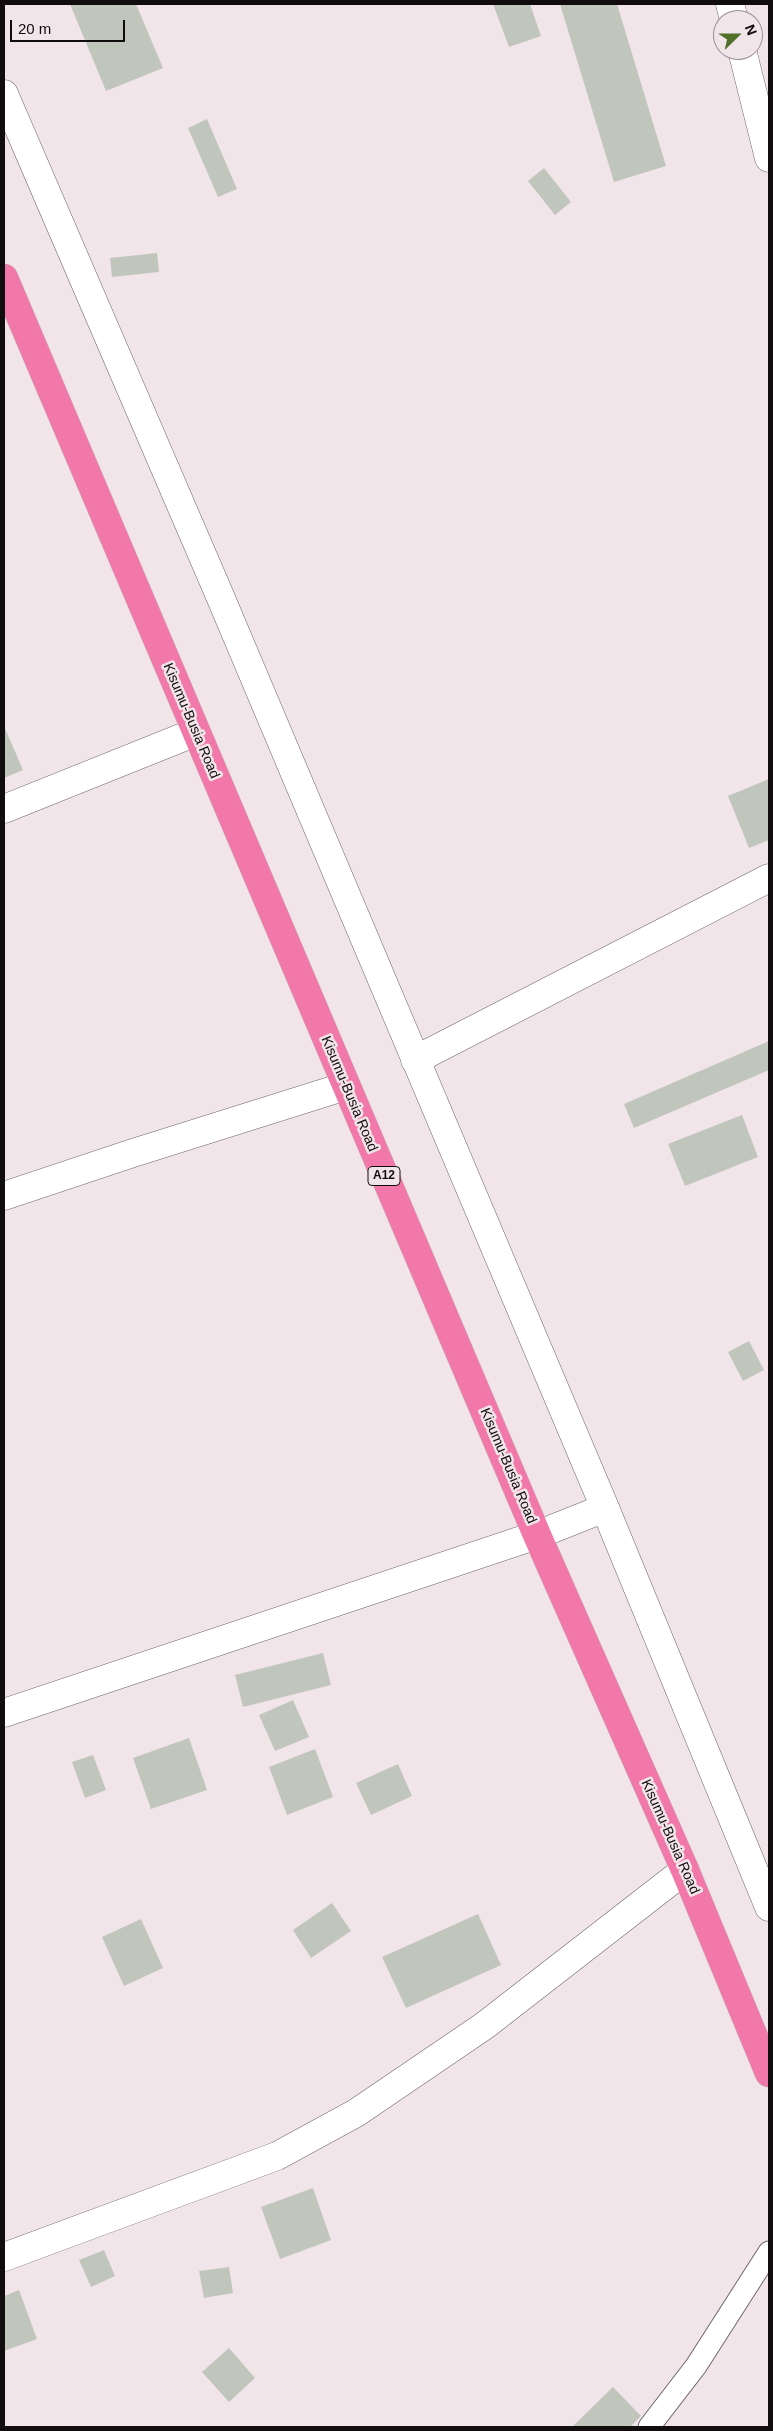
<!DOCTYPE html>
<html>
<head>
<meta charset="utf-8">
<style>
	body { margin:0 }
	#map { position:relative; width:773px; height:2431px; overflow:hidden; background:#f1e5e9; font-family:Helvetica,sans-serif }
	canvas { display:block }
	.frame { position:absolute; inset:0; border:5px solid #110d0e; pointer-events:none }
	.north { position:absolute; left:713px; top:10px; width:50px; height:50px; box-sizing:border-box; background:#f1e5e9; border:1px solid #978f91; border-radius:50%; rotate:68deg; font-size:14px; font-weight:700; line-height:20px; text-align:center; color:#110d0e }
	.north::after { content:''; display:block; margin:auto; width:18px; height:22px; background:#4e7028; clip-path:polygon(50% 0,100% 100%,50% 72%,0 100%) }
	.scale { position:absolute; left:10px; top:20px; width:115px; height:22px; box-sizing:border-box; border:2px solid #110d0e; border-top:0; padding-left:6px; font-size:15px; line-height:18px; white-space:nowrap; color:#110d0e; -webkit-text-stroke:4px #f1e5e9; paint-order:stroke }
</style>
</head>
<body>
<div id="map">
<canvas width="773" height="2431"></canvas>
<div class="frame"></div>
<div class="north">N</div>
<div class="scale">20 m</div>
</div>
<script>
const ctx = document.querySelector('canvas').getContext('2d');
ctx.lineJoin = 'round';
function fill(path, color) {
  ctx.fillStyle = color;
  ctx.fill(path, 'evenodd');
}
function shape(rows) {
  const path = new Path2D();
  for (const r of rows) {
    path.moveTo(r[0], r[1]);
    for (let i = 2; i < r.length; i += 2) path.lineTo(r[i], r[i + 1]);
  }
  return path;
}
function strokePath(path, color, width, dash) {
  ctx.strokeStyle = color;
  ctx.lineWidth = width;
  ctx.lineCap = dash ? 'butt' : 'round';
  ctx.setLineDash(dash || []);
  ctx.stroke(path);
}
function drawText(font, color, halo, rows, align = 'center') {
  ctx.font = font + ' Helvetica,sans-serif';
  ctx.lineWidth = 5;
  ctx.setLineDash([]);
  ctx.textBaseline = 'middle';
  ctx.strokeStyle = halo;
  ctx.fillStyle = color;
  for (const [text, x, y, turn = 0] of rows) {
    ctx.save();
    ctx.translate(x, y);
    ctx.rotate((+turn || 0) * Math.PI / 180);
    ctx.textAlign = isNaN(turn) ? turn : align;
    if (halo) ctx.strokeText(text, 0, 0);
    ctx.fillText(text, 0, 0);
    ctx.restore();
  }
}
const building = shape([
	[70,4,136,4,163,68,106,91],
	[493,4,530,4,541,36,509,47],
	[560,4,617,4,666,166,614,182],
	[207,119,237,189,218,197,188,128],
	[544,168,571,202,555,215,528,181],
	[157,253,159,272,112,277,110,258],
	[4,726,23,770,4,778],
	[769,779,769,840,749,848,728,796],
	[769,1041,769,1070,634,1128,624,1104],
	[742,1115,758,1157,685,1186,668,1144],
	[749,1341,764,1370,743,1381,728,1352],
	[323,1653,331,1685,243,1707,235,1675],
	[293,1700,309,1737,275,1751,259,1715],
	[189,1738,207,1790,151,1809,133,1758],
	[315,1749,333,1797,287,1815,269,1767],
	[93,1755,106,1790,85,1798,72,1762],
	[398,1764,412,1796,371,1815,356,1783],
	[332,1903,351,1931,311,1958,293,1930],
	[478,1914,501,1965,406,2008,382,1957],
	[141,1919,163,1968,124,1986,102,1937],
	[313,2188,331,2240,280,2259,261,2207],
	[104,2250,115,2276,91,2287,79,2260],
	[229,2267,233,2293,204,2298,199,2271],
	[19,2290,37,2339,4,2351,4,2296],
	[229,2348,255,2378,229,2402,202,2372],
	[613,2387,641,2416,630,2427,572,2427]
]);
const lane = shape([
	[649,2427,696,2366,769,2252]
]);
const street = shape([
	[730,4,734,20],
	[742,50,769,158],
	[4,94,220,596,605,1508,769,1907],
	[4,809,196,732],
	[415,1060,769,878],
	[4,1196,133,1153,346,1086],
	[4,1713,537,1535,605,1508],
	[4,2257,277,2156,356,2113,484,2026,685,1870]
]);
const highway = shape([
	[4,278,537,1535,685,1870,769,2073]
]);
const shields = [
	[384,1176,32]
];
const shieldNames = [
	["A12",384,1176]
];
const streetNames = [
	["Kisumu-Busia Road",191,721,67],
	["Kisumu-Busia Road",349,1094,67],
	["Kisumu-Busia Road",508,1466,67],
	["Kisumu-Busia Road",670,1837,66]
];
fill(building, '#c1c6bd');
strokePath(lane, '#6f6568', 23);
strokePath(street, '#6f6568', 29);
strokePath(highway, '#c6c5c5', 29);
strokePath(lane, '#fff', 21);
strokePath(street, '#fff', 28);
strokePath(highway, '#f178a8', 28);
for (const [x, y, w] of shields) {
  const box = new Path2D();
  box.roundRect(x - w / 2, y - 9.5, w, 19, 4);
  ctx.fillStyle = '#f1e5e9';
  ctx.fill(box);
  strokePath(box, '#110d0e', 1);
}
drawText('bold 12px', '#110d0e', null, shieldNames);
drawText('14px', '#110d0e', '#f1e5e9', streetNames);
</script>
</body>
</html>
